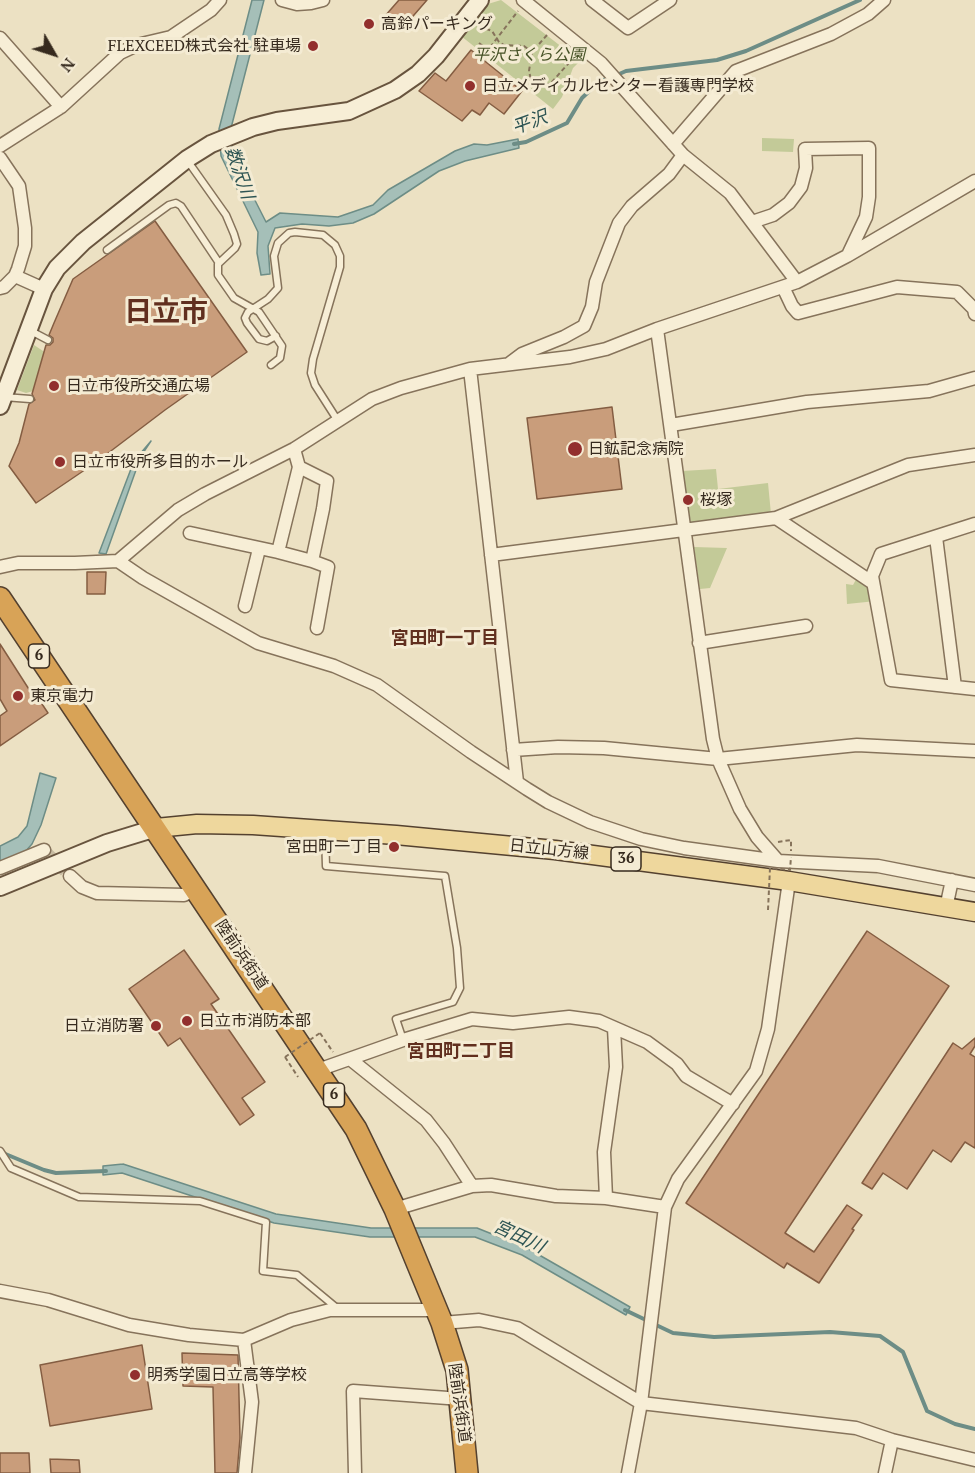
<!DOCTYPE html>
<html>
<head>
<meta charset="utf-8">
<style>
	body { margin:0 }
	#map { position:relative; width:975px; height:1473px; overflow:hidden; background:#ece1c3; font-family:"PT Serif",serif }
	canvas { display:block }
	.north { position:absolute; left:24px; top:24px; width:60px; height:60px; -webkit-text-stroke:4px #f4ebd3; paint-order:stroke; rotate:129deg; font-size:16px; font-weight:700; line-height:24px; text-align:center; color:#362a1e }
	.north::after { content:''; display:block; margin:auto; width:21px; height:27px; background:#362a1e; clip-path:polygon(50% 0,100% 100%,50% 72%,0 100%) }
</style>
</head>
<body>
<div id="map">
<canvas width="975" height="1473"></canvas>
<div class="north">N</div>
</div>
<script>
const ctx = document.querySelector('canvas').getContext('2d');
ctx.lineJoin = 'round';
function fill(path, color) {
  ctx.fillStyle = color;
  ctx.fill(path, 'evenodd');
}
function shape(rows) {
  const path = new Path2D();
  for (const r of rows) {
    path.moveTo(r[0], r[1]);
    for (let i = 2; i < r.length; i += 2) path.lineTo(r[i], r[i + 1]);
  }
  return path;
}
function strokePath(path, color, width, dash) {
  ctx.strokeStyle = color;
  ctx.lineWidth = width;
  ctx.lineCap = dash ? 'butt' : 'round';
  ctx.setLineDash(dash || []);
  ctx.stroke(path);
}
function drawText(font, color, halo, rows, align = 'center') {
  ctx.font = font + ' "PT Serif","Noto Sans JP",serif';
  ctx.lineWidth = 6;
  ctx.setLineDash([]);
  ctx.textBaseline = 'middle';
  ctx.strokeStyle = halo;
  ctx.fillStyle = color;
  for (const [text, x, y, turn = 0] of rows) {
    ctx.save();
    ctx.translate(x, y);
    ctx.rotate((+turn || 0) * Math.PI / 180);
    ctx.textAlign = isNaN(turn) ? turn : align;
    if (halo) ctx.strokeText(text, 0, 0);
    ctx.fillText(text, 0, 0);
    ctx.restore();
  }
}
const green = shape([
	[501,0,580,61,573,68,562,97,553,109,461,36,488,4],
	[762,138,794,139,793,152,762,151],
	[34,345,46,353,37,390,26,393,17,390],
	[716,469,718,489,768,483,771,514,691,524,682,471],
	[694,547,727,548,710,588,700,589],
	[859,574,873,583,876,601,847,604,846,584,853,585]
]);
const water = shape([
	[252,0,264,0,230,132,234,159,266,222,280,213,338,217,373,205,388,190,455,151,474,144,487,145,518,139,519,148,465,161,439,171,374,214,353,223,329,226,302,224,275,228,268,246,270,274,261,275,257,253,258,232,221,156,219,129,252,0],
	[151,441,141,456,106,554,99,553,134,461,151,441],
	[40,773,56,778,41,825,32,844,25,852,0,862,0,846,18,837,27,826,40,773],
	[123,1164,276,1214,371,1228,477,1228,527,1248,630,1307,626,1315,522,1255,475,1237,370,1237,274,1223,122,1173,103,1175,103,1166,123,1164]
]);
const stream = shape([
	[617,75,626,71,717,60,746,51,860,0],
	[514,144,526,142,567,123,582,98,600,81,610,78],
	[3,1153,44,1170,56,1173,106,1171],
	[625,1310,648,1321],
	[654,1324,673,1333,714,1337,830,1332,880,1336,903,1352,927,1411,955,1424,975,1429]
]);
const building = shape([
	[399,0,427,0,401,30,385,16,399,0],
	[471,50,522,91,504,114,489,103,480,115,472,110,462,121,419,91,435,73,446,81,471,50],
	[155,221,247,352,165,410,95,463,36,503,9,466,19,443,29,404,35,400,32,394,46,345,50,345,53,342,53,338,49,335,54,323,73,279,155,221],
	[612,407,622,489,537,499,527,418,612,407],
	[87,572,106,572,105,594,87,594,87,572],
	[0,644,32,694,34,692,48,713,0,746,0,716,7,711,0,699,0,644],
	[867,931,949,986,785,1233,814,1252,847,1205,862,1215,852,1229,854,1230,819,1283,787,1263,784,1268,686,1203,867,931],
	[184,950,219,999,211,1004,265,1082,242,1098,254,1115,240,1125,180,1038,168,1046,129,989,184,950],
	[975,1038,975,1046,970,1054,975,1057,975,1148,965,1142,951,1162,933,1150,907,1189,883,1173,872,1189,862,1183,953,1043,962,1049,975,1038],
	[142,1345,152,1409,50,1426,40,1365,142,1345],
	[182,1353,238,1355,240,1438,237,1473,215,1473,213,1387,183,1386,182,1353],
	[0,1453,29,1453,30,1473,0,1473,0,1453],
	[50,1459,79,1460,80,1473,51,1473,50,1459]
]);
const streetTunnel = shape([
	[44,850,70,876]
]);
const path = shape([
	[479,26,492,31,499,42,504,45,524,46,532,52],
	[547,35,532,52,529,71,531,80,534,84,543,86,551,83,575,56],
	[479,43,488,50,518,11],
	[778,842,791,840,791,851],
	[320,1033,333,1052],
	[285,1057,298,1077]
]);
const lane = shape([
	[187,160,226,215,234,234,237,244,235,248,218,264,218,275,234,298,259,312,282,346,280,358,271,365],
	[107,250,169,205,176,203,181,206,219,263],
	[29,330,48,340],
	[276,336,267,341,259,339,247,323,245,318,248,312,268,299,278,288,274,256,278,243,289,233,295,232,323,235,335,245,340,256,340,267,313,359,311,373,315,385,338,421],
	[4,397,30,399],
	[325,833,326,866,445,876,457,948,460,988,453,1002,396,1019,403,1040],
	[0,1151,11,1168,79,1197,200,1201,266,1222,263,1271,297,1275,338,1309]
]);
const street = shape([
	[282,0,297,4,311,3,323,0],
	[523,0,601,63,683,155,730,193,797,282],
	[592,0,628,28,670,0],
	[0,38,61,107],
	[673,144,736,71,831,34,868,14,884,0],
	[0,146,61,107,120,53,137,45,171,37,211,10,220,0],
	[0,158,19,186,25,228,25,246,18,269,15,276,4,287,0,288],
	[752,222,773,215,789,203,801,187,806,168,805,149,869,148,869,197,866,217,848,255],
	[15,276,44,289],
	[783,287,792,306,798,313,897,287,957,292,974,309,975,314],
	[657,329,713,739,718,759,740,809,757,837,778,861],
	[510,363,522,354,564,337,584,326,592,307,596,282,619,223,632,206,669,174,683,155],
	[470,369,517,782],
	[671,425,807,402,929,391,975,378],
	[776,518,873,583],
	[975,524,881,554,872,576,891,680,975,689],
	[190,533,278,552,299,467,294,449],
	[936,537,955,687],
	[278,552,312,561,323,509,327,481,299,467],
	[491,555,776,518,908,465,975,455],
	[118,561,143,578,258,643,334,666,377,685,471,752,527,789,548,802,590,822,641,839,684,848,778,861,878,866,975,885],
	[312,561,328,567,317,628],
	[0,567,18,563,75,563,118,561,178,510,205,494,294,449,372,399,401,388,470,369,570,357,606,349,657,329,797,282,847,256,975,181],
	[245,606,259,549],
	[699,643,806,626],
	[513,750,558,747,604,748,718,759,857,745,975,751],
	[0,868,44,850],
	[70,876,82,887,97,893,184,895,196,889],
	[946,908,952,880],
	[350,1059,426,1120,444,1143,472,1186],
	[318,1070,403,1040,472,1019,513,1023,569,1017,599,1021,647,1042,677,1064,686,1076,733,1104],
	[606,1198,604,1152,616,1067,614,1028],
	[395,1209,472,1186,491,1185,556,1196,606,1198,665,1207],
	[0,1291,48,1300,129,1325,189,1335,244,1340,291,1320,330,1310,438,1310],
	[442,1323,479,1320,517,1328,641,1403,856,1428,892,1440,975,1460],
	[244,1340,252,1402,245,1473],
	[355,1473,353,1391,461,1399],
	[628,1473,641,1403,665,1207,678,1179,756,1071,768,1029,789,881],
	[885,1473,892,1440]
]);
const secondary = shape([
	[0,406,44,289,57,268,83,242,187,159,211,144,253,127,277,121,349,111,395,90,418,74,436,56,480,0],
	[0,887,107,843,156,828]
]);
const primary = shape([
	[156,828,197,824,253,825,396,835,555,850,789,881,975,912]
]);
const highway = shape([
	[0,598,356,1129,395,1209,442,1323,457,1370,467,1473]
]);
const pathBridge = shape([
	[768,910,770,868,790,870,791,857],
	[285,1057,320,1033]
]);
const markers = [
	[369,24,6,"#922f2d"],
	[313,46,6,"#922f2d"],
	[470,86,6,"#922f2d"],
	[54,386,6,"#922f2d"],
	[575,449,8,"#922f2d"],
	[60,462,6,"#922f2d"],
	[688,500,6,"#922f2d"],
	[18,696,6,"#922f2d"],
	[394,847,6,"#922f2d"],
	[187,1021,6,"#922f2d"],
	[156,1026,6,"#922f2d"],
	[135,1375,6,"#922f2d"]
];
const shields = [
	[39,656,21],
	[626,859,30],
	[334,1095,21]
];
const shieldNames = [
	["6",39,656],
	["36",626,859],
	["6",334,1095]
];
const poiNames = [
	["高鈴パーキング",381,24],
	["FLEXCEED株式会社 駐車場",301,46,"right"],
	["日立メディカルセンター看護専門学校",482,86],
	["日立市役所交通広場",66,386],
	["日鉱記念病院",588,449],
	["日立市役所多目的ホール",72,462],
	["桜塚",700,500],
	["東京電力",30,696],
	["宮田町一丁目",382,847,"right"],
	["日立市消防本部",199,1021],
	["日立消防署",144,1026,"right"],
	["明秀学園日立高等学校",147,1375]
];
const parkNames = [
	["平沢さくら公園",529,55]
];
const streetNames = [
	["日立山方線",549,850,6],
	["陸前浜街道",241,955,56],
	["陸前浜街道",459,1403,82]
];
const waterNames = [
	["平沢",530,123,-20],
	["数沢川",239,173,71],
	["宮田川",519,1237,25]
];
const neighbourhoodNames = [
	["宮田町一丁目",445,639],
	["宮田町二丁目",461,1052]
];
const townNames = [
	["日立市",166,313]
];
fill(green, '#c3ca98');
fill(water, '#a5bfb8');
strokePath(water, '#6d8d86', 1.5);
strokePath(stream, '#6d8d86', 4);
fill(building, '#c99d7b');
strokePath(building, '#845d42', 1.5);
strokePath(streetTunnel, '#c8bca2', 12, [12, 6]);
strokePath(lane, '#86735b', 9);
strokePath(street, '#86735b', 15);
strokePath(secondary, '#68543e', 20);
strokePath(primary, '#54412f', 21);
strokePath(highway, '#54412f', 24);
strokePath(path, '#86735b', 2, [4.5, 3]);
strokePath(lane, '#f7eed6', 6);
strokePath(street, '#f7eed6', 12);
strokePath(secondary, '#f7eed6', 16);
strokePath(primary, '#eed79d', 18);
strokePath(highway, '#d8a357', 21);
strokePath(pathBridge, '#86735b', 2, [4.5, 3]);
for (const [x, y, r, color] of markers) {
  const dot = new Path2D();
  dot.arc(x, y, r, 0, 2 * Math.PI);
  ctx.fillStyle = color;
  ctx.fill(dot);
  strokePath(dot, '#f4ebd3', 2);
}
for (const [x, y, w] of shields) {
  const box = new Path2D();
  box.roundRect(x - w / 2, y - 12, w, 24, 4.5);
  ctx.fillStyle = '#f4ebd3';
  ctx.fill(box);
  strokePath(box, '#362a1e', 1.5);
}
drawText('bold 15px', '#362a1e', null, shieldNames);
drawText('16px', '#362a1e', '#f4ebd3', poiNames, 'left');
drawText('italic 16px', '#465226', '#f4ebd3', parkNames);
drawText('16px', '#362a1e', '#f4ebd3', streetNames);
drawText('italic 18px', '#2e5554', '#f4ebd3', waterNames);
drawText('bold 18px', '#612f1f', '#f4ebd3', neighbourhoodNames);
drawText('bold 28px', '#612f1f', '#f4ebd3', townNames);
</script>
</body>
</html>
